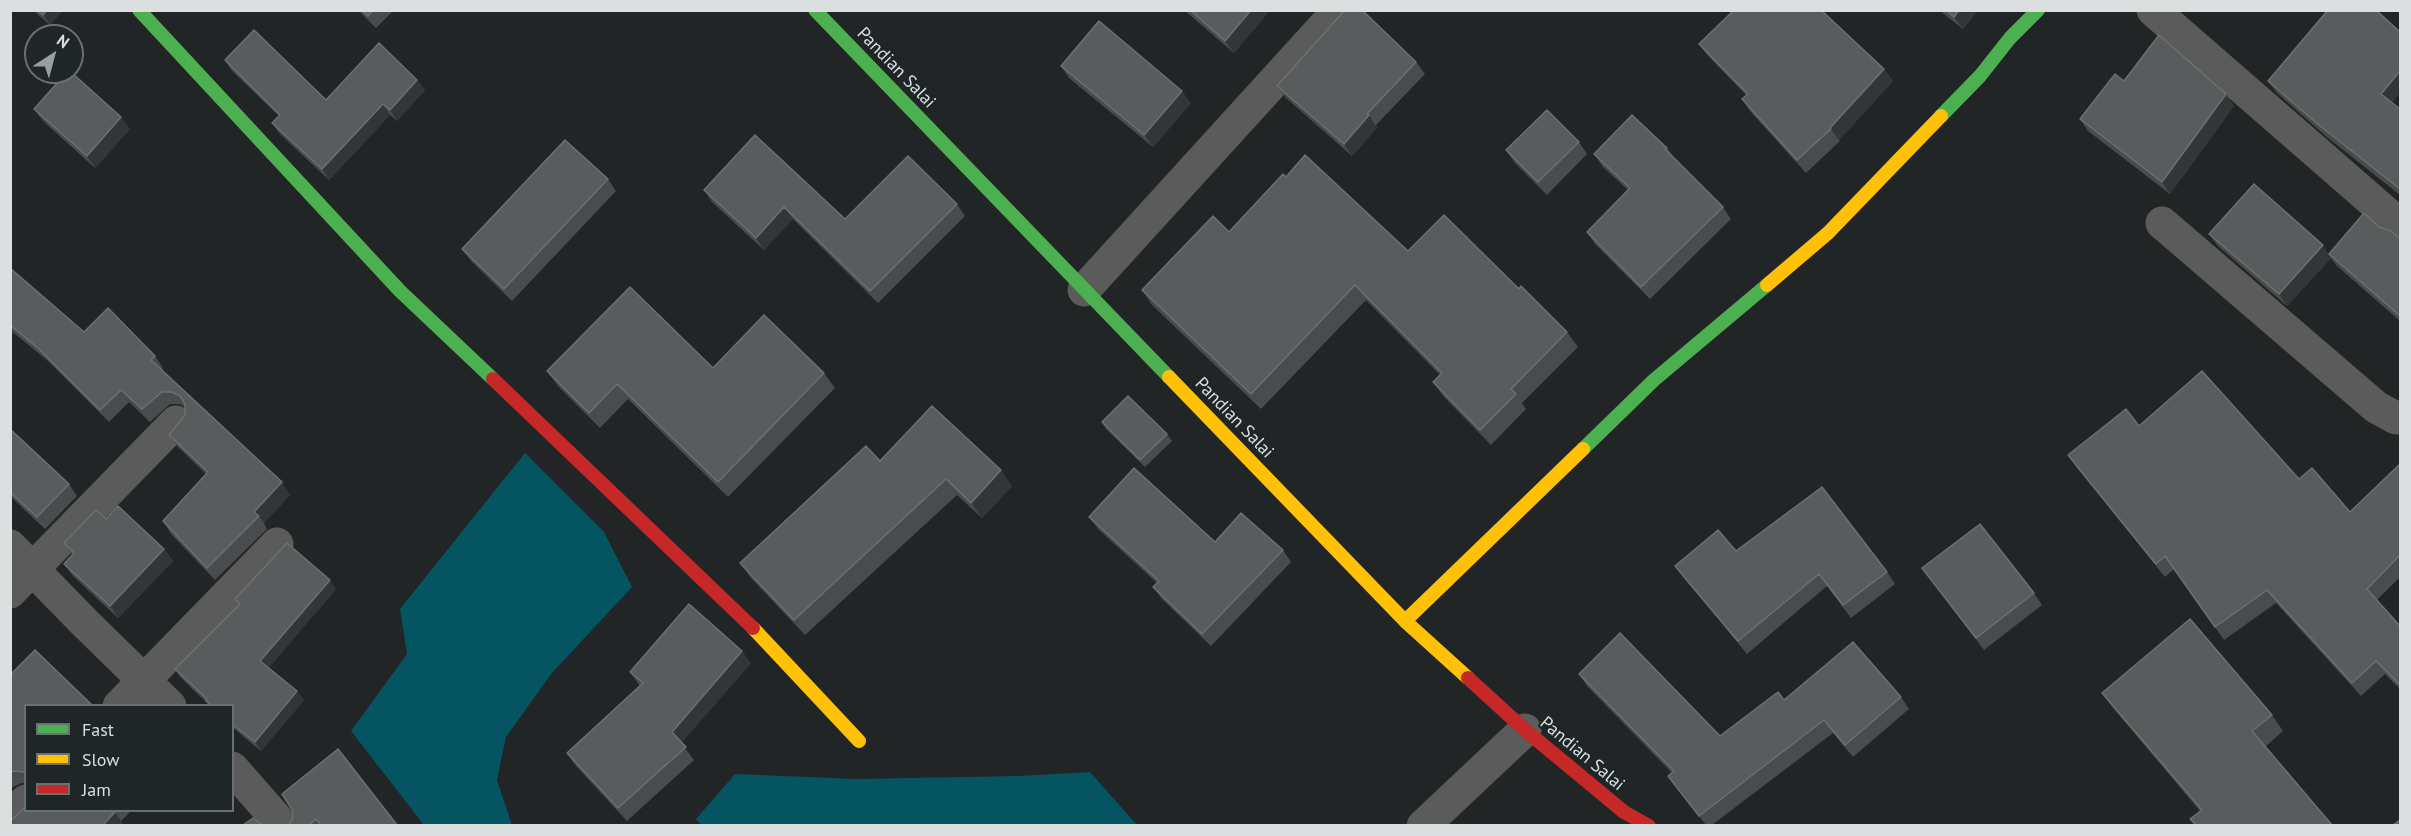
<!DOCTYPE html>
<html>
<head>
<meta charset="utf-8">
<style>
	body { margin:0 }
	#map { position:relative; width:2411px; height:836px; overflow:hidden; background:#212525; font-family:"PT Sans",sans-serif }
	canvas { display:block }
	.frame { position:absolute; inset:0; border:12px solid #dbdfe0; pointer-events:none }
	.legend { position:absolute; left:24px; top:704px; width:210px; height:108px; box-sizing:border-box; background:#1f2627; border:2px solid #6a7071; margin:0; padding:8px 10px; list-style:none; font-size:18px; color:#dbdfe0 }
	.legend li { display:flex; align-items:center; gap:12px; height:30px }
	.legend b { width:30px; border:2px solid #6a7071 }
	.north { position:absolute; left:24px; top:24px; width:60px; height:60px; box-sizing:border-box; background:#1f2627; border:2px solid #6a7071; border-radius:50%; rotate:36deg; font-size:16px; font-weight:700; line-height:24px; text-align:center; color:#dbdfe0 }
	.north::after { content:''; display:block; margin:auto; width:21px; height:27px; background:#9a9e9f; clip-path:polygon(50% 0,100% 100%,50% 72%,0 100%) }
</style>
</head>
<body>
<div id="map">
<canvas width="2411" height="836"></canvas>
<div class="frame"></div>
<ul class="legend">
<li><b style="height:8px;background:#4caf50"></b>Fast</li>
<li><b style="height:8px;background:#ffc107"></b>Slow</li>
<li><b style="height:8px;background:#c62828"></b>Jam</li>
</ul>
<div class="north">N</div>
</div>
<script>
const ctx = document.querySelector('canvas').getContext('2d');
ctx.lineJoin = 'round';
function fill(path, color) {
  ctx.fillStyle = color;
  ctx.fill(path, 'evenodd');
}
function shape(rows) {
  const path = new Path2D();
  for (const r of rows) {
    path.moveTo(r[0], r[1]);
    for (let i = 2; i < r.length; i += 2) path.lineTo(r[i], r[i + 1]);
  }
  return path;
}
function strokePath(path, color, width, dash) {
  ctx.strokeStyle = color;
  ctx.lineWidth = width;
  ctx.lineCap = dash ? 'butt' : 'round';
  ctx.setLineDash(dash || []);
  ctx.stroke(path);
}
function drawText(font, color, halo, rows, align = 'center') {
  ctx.font = font + ' "PT Sans",sans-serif';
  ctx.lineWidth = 4.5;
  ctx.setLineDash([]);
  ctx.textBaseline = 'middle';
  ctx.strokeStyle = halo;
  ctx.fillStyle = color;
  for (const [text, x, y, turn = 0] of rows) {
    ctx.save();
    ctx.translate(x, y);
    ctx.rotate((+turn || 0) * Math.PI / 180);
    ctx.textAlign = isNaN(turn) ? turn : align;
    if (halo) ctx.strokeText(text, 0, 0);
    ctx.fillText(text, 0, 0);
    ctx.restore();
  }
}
const water = shape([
	[525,453,604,532,632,587,551,674,506,737,497,780,512,825,424,825,351,731,407,654,400,609],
	[1090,772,1137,825,702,826,696,819,735,774,857,779,1018,776]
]);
const street = shape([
	[2153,10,2400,225],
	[2162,223,2376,407,2396,418,2400,417],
	[1084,290,1339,10],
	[10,546,85,623,170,706],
	[10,592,176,422],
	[119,706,277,544],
	[232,768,283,826],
	[10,816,26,801],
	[1423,826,1525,730]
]);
const fast = shape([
	[139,10,400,291,493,379],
	[815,10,1169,377],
	[1941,116,1980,76,2010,38,2038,10],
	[1583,449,1654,380,1767,285]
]);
const slow = shape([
	[1767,285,1828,233,1941,116],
	[1169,377,1405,621,1468,678],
	[1405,621,1583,449],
	[753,628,859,741]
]);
const jam = shape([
	[493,379,753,628],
	[1468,678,1525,730,1624,812,1649,826]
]);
const wall = shape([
	[33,10,63,10,50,25],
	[358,10,394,10,376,28],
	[1184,10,1270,10,1234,53],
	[1939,10,1978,10,1963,29],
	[1699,44,1884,69,1893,81,1839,140,1840,141,1806,173,1750,111,1742,99,1746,95,1708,56],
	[225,60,326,100,417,80,425,90,397,121,390,115,329,180,280,134,272,123,279,116,232,71],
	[1416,62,1425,74,1376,125,1377,128,1352,156,1286,98,1277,86],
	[1061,66,1191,103,1153,147,1069,78],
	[2124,81,2226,94,2234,106,2170,194,2088,131,2080,119],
	[2268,81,2392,103,2400,109,2400,195,2328,138,2277,93],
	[34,109,130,129,95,168,43,121],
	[1579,142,1587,154,1547,195,1514,162,1506,150],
	[1667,148,1675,159,1723,207,1731,219,1650,299,1595,244,1587,232,1628,190,1603,167,1594,154],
	[1286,177,1408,251,1519,289,1567,332,1578,347,1522,403,1526,409,1491,445,1444,397,1433,382,1440,375,1366,300,1261,409,1152,305,1142,290,1229,232],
	[608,179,616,191,512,301,471,261,462,249],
	[704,190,845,219,957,204,965,216,878,303,793,219,764,250,712,202],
	[2379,227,2400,239,2400,321,2337,266,2331,258,2287,306,2218,246,2209,234,2329,254],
	[10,268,84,332,155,356,163,368,162,370,290,495,264,523,267,529,215,580,171,534,163,521,206,474,178,447,169,435,185,415,185,407,180,404,170,404,150,422,129,402,109,422,48,361,14,333,10,336],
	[547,371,824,373,835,388,728,497,628,399,600,428,558,386],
	[1102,422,1167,434,1172,441,1145,467,1106,429],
	[2139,426,2299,479,2350,512,2400,464,2400,577,2377,600,2400,626,2400,689,2385,674,2361,696,2276,603,2224,640,2174,569,2165,577,2077,468,2068,455],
	[10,429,69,484,77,496,45,529,10,496],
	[880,461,1012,486,982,518,957,495,805,635,751,578,740,563],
	[1089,517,1215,542,1283,550,1291,562,1211,646,1162,599,1153,587,1157,583,1098,529],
	[106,519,164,549,173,561,118,618,73,576,64,564,72,555,64,543],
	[1736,551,1887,572,1895,584,1851,618,1827,586,1747,654,1684,578,1675,566],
	[1922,568,2034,593,2042,605,1984,650],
	[336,589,269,667,304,700,261,751,232,727,232,705,209,705,206,702,181,678,175,669,239,605,235,599],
	[751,663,681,743,694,760,627,821,575,765,567,753,640,686,630,672],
	[1579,674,1720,736,1784,700,1901,697,1909,709,1853,757,1833,733,1712,825,1706,825,1668,776,1672,773,1587,686],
	[10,675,26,705,26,783,22,783,13,787,10,790],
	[2102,693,2272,715,2283,731,2265,747,2332,825,2195,825,2190,819,2200,811,2114,709],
	[26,810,132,810,121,821,123,824],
	[293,811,397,825,288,825,292,820]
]);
const shadedWall = shape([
	[47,10,63,10,50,25,43,15],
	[1251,10,1270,10,1234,53,1225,41],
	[1959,10,1978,10,1963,29,1954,17],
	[1884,69,1893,81,1839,140,1830,128],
	[2400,71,2400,93,2390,106,2381,94],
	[417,80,425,90,397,121,390,110],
	[1182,91,1191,103,1153,147,1144,135],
	[2226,94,2234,106,2170,194,2162,182],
	[383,104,390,115,329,180,322,169],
	[1369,115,1377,128,1352,156,1344,144],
	[121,117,130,129,95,168,87,156],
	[784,207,793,219,764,250,756,238],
	[2323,245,2331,258,2287,306,2279,294],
	[10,328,14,333,10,336],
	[1001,470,1012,486,982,518,971,503],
	[282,482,290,495,264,523,259,516,254,512],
	[164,549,173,561,118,618,110,606],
	[330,580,336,589,267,670,260,661],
	[742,651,751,663,680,744,672,732],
	[297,691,304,700,261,751,255,742],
	[115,812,123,824,122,825,103,825]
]);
const building = shape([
	[37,10,47,10,43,15,37,10],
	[362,10,373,10,368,16,362,10],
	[1190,10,1251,10,1225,41,1190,10],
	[1345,10,1362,10,1416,62,1367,114,1369,115,1344,144,1277,86,1345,10],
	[1734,10,1821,10,1884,69,1830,128,1831,129,1797,160,1742,99,1748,94,1699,44,1734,10],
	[1946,10,1959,10,1954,17,1946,10],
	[2328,10,2376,10,2400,32,2400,71,2381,94,2400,109,2400,189,2320,126,2268,81,2328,10],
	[1099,21,1182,91,1144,135,1061,66,1099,21],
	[254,30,326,100,379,43,417,80,390,110,383,104,322,169,272,123,280,115,225,60,254,30],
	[2159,35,2226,94,2162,182,2080,119,2115,74,2124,81,2159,35],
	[67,72,71,72,121,117,87,156,34,109,67,72],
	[1547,110,1579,142,1538,182,1506,150,1547,110],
	[1632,115,1667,148,1665,149,1723,207,1641,287,1587,232,1630,188,1594,154,1632,115],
	[755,135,845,219,908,156,957,204,870,291,784,207,756,238,704,190,755,135],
	[565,140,608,179,504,289,462,249,565,140],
	[1305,155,1408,251,1444,215,1519,289,1521,286,1567,332,1511,389,1516,394,1480,430,1433,382,1442,373,1355,285,1251,394,1142,290,1213,216,1229,232,1283,174,1286,177,1305,155],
	[2254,184,2323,245,2279,294,2209,234,2254,184],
	[2364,213,2379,227,2391,231,2400,239,2400,316,2329,254,2364,213],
	[10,268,84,332,108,308,155,356,151,360,282,482,254,512,259,516,207,568,163,521,208,472,169,435,185,415,185,404,180,396,172,392,162,392,142,409,121,390,100,410,39,349,10,325,10,268],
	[630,287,713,368,764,315,824,373,718,482,617,384,589,413,547,371,630,287],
	[2202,371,2299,479,2312,468,2350,512,2400,464,2400,555,2367,589,2400,626,2400,685,2376,661,2352,683,2267,590,2215,627,2165,556,2156,564,2068,455,2126,409,2139,426,2202,371],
	[1128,396,1167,434,1140,460,1102,422,1128,396],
	[932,406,1001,470,971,503,946,479,794,620,740,563,866,446,880,461,932,406],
	[10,429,69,484,37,517,10,492,10,429],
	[1134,468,1215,542,1241,513,1283,550,1202,634,1153,587,1159,581,1089,517,1134,468],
	[1822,487,1887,572,1843,605,1819,574,1738,641,1675,566,1718,530,1736,551,1822,487],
	[118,506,164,549,110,606,64,564,74,553,64,543,96,510,106,519,118,506],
	[1980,524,2034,593,1976,638,1922,568,1980,524],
	[287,543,330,580,260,661,297,691,255,742,232,724,232,705,211,705,206,701,207,699,175,669,240,604,235,599,287,543],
	[689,604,742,651,672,732,686,747,618,808,567,753,643,683,630,672,689,604],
	[2190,619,2272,715,2252,731,2332,825,2196,825,2190,819,2202,810,2102,693,2190,619],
	[1620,633,1720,736,1778,692,1784,700,1853,642,1901,697,1845,745,1824,720,1699,816,1668,776,1674,771,1579,674,1620,633],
	[35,650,92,705,26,705,26,773,24,772,14,771,10,773,10,675,35,650],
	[338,749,397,825,321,825,316,819,309,825,288,825,292,820,293,811,282,794,338,749],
	[26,806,26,810,114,810,115,812,103,825,10,825,10,820,14,818,26,806],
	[253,818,262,825,243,825,253,818],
	[2400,820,2400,825,2393,825,2400,820]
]);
const streetNames = [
	["Pandian Salai",896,68,46],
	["Pandian Salai",1234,418,46],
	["Pandian Salai",1582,754,40]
];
fill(water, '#055461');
strokePath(street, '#5c5b5b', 33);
strokePath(fast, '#4caf50', 14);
strokePath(slow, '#ffc107', 14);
strokePath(jam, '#c62828', 14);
fill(wall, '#484c4c');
fill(shadedWall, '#323636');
fill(building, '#585c5c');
strokePath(building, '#6c7071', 1.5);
drawText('18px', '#dbdfe0', '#1f2627', streetNames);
</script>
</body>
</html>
